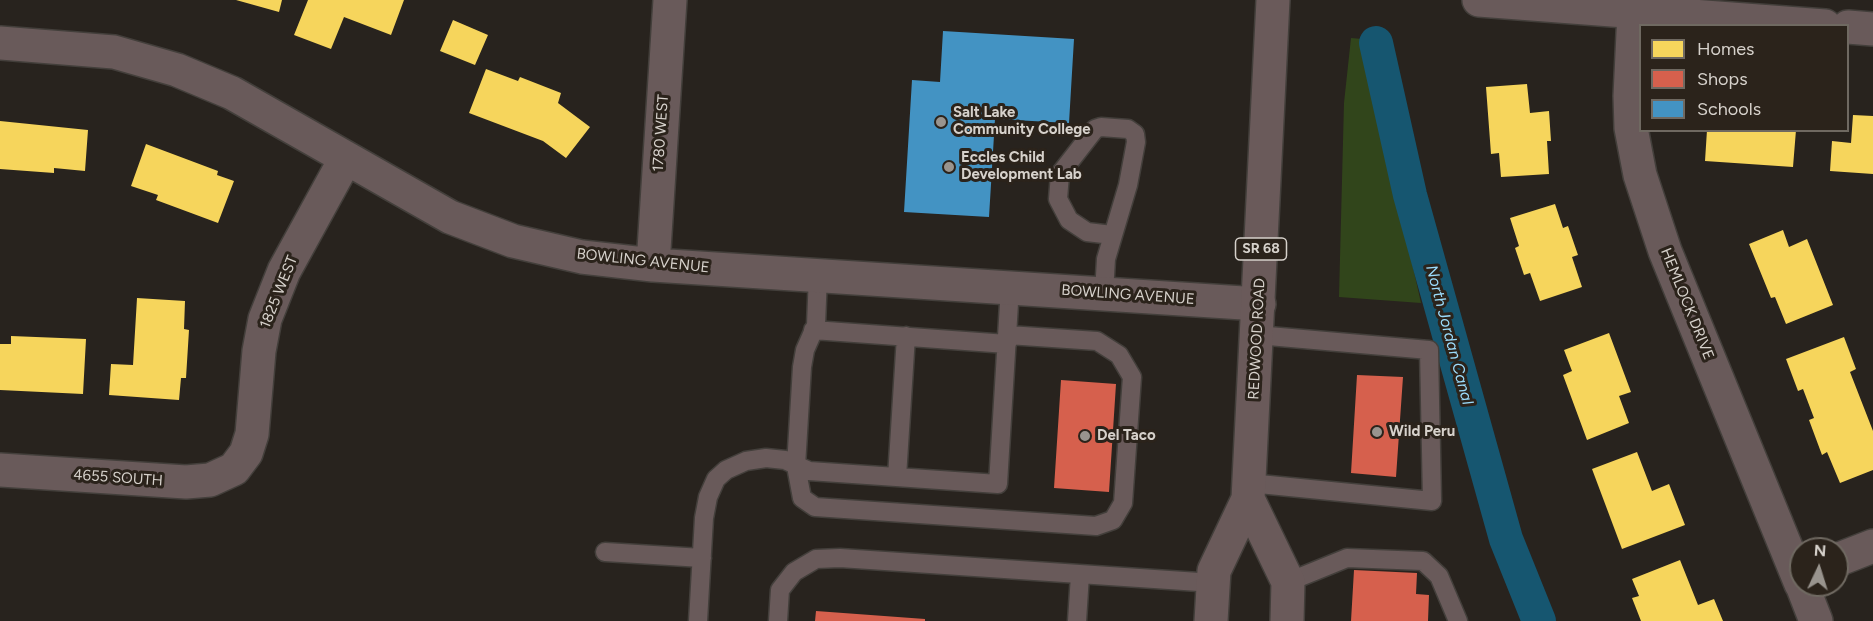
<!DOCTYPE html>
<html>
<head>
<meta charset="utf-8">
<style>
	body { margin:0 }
	#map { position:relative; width:1873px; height:621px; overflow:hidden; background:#28231e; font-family:Figtree,sans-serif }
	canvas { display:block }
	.legend { position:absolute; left:1639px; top:24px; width:210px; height:108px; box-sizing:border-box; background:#2b231b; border:2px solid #6f6961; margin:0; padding:8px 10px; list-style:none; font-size:18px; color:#d6d1cb }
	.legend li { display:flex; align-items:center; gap:12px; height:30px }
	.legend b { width:30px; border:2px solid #6f6961 }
	.north { position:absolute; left:1789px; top:537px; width:60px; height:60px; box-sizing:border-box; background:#2b231b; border:2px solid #6f6961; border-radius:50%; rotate:4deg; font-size:16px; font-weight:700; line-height:24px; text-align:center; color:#d6d1cb }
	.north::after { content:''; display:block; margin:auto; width:21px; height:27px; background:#99948e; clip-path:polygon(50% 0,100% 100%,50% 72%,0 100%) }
</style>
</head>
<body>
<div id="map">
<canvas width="1873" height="621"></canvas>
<ul class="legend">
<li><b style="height:16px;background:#f6d55c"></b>Homes</li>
<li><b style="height:16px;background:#d6604d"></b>Shops</li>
<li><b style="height:16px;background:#4393c3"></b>Schools</li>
</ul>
<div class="north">N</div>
</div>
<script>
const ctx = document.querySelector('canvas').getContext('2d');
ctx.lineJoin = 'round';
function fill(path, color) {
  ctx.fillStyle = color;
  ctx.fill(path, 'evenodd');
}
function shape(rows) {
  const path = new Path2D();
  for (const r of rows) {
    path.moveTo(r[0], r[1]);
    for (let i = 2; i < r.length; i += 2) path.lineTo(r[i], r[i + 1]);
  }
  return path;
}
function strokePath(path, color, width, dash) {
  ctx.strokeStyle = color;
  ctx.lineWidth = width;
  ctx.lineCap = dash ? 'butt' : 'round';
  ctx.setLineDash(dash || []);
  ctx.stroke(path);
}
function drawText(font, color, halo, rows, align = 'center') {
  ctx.font = font + ' Figtree,sans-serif';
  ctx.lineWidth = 6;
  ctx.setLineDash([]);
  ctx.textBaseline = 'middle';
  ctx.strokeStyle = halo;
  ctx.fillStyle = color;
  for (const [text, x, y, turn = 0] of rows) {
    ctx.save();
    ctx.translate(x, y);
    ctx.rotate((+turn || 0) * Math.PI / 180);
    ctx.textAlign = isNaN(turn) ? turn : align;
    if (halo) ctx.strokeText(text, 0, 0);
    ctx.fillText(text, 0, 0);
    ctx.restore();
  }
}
const green = shape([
	[1351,38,1362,39,1421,303,1339,297,1344,103]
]);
const homes = shape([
	[236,0,282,0,279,12],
	[308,0,404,0,391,35,344,17,331,49,294,35],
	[453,20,488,35,475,65,440,51],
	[486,69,518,81,520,77,561,93,558,103,590,127,566,158,543,141,469,113],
	[1527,84,1530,113,1549,111,1551,141,1547,141,1549,174,1501,177,1499,153,1491,154,1486,87],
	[1853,115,1873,116,1873,174,1830,171,1832,141,1851,143],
	[0,121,88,130,85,171,54,168,54,173,0,169],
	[1707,130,1796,130,1793,167,1705,161],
	[146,144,218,171,217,175,234,181,218,223,156,200,158,195,131,186],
	[1555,204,1563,228,1568,226,1578,255,1572,257,1582,287,1540,301,1530,273,1524,275,1515,248,1519,246,1510,218],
	[1783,230,1789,247,1807,239,1833,305,1786,324,1775,297,1771,298,1749,244],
	[137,298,185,301,184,329,189,330,186,378,181,378,179,400,109,395,111,364,133,365],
	[1609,333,1631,392,1619,396,1629,423,1587,440,1563,375,1572,371,1564,350],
	[11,336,86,339,83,394,0,390,0,344,11,344],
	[1844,337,1856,369,1850,372,1873,431,1873,470,1840,483,1827,452,1822,455,1809,420,1814,418,1803,389,1798,391,1786,359],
	[1637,452,1652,491,1669,484,1685,525,1622,549,1592,469],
	[1680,560,1698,605,1714,599,1723,621,1641,621,1632,598,1639,596,1632,579]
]);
const shops = shape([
	[1357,375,1403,377,1396,477,1351,473],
	[1061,380,1116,384,1109,492,1054,488],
	[1354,570,1417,573,1416,594,1429,595,1428,621,1351,621],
	[816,611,925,619,925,621,815,621]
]);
const schools = shape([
	[943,31,1074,39,1069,123,995,119,989,217,904,212,912,80,940,82]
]);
const canal = shape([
	[1376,43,1410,195,1506,539,1539,621]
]);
const lane = shape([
	[818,275,816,325,805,350,802,367,796,466,802,498,815,507,1096,526,1113,520,1123,503,1132,377,1119,355,1097,341,1008,335],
	[1104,293,1106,259,1128,185,1136,142,1135,134,1128,129,1101,127,1095,129,1060,174,1058,199,1069,220,1087,232,1112,235],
	[813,330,1007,344],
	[897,477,906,336],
	[1249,483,1432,501,1429,350,1257,335],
	[605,552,702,558],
	[1288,582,1347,558,1423,561,1439,576,1458,621],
	[698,621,704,518,708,497,716,479,726,470,746,461,766,458,785,460,809,471,998,484,1010,287],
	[778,621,780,590,794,572,816,559,840,558,1214,583],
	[1077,621,1080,575]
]);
const street = shape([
	[1479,0,1825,26],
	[1634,12,1630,96,1631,128,1640,175,1665,251,1801,584],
	[1848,27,1873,29],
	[0,43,114,52,177,70,232,93,450,217,513,241,582,257,653,265,1259,304],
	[653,265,670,0],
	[0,470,186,482,210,480,234,469,246,453,252,434,259,351,265,319,284,271,346,158],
	[1837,560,1873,546],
	[1802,585,1816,621]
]);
const primary = shape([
	[1248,499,1288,582,1287,621],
	[1211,621,1214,571,1248,499,1273,0]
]);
const markers = [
	[941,122,6,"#99948e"],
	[949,167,6,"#99948e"],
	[1377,432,6,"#99948e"],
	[1085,436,6,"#99948e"]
];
const shields = [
	[1261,249,51]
];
const shieldNames = [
	["SR 68",1261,249]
];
const poiNames = [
	["Salt Lake",953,113],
	["Community College",953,130],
	["Eccles Child",961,158],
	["Development Lab",961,175],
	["Wild Peru",1389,432],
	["Del Taco",1097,436]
];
const streetNames = [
	["1780 WEST",661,133,-86],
	["BOWLING AVENUE",643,261,6],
	["1825 WEST",279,292,-68],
	["BOWLING AVENUE",1128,295,4],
	["HEMLOCK DRIVE",1687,304,68],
	["REDWOOD ROAD",1257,339,-87],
	["4655 SOUTH",118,478,4]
];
const waterNames = [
	["North Jordan Canal",1449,335,75]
];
fill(green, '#31451b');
fill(homes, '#f6d55c');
fill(shops, '#d6604d');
fill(schools, '#4393c3');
strokePath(canal, '#165670', 34);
strokePath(lane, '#433f3b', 21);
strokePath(street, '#433f3b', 36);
strokePath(primary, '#433f3b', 36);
strokePath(lane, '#695a5a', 18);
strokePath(street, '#695a5a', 33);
strokePath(primary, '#6a5a5a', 33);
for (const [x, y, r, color] of markers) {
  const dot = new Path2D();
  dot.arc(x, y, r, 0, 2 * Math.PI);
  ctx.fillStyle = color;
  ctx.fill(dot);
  strokePath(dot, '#2b231b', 2);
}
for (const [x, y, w] of shields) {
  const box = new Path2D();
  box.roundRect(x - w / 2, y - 11, w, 22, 4.5);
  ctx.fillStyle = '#2b231b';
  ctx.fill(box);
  strokePath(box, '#d6d1cb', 1.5);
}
drawText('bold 14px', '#d6d1cb', null, shieldNames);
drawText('bold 15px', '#d6d1cb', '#2b231b', poiNames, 'left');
drawText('15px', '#d6d1cb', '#2b231b', streetNames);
drawText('italic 16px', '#9bdbfb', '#2b231b', waterNames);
</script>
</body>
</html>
